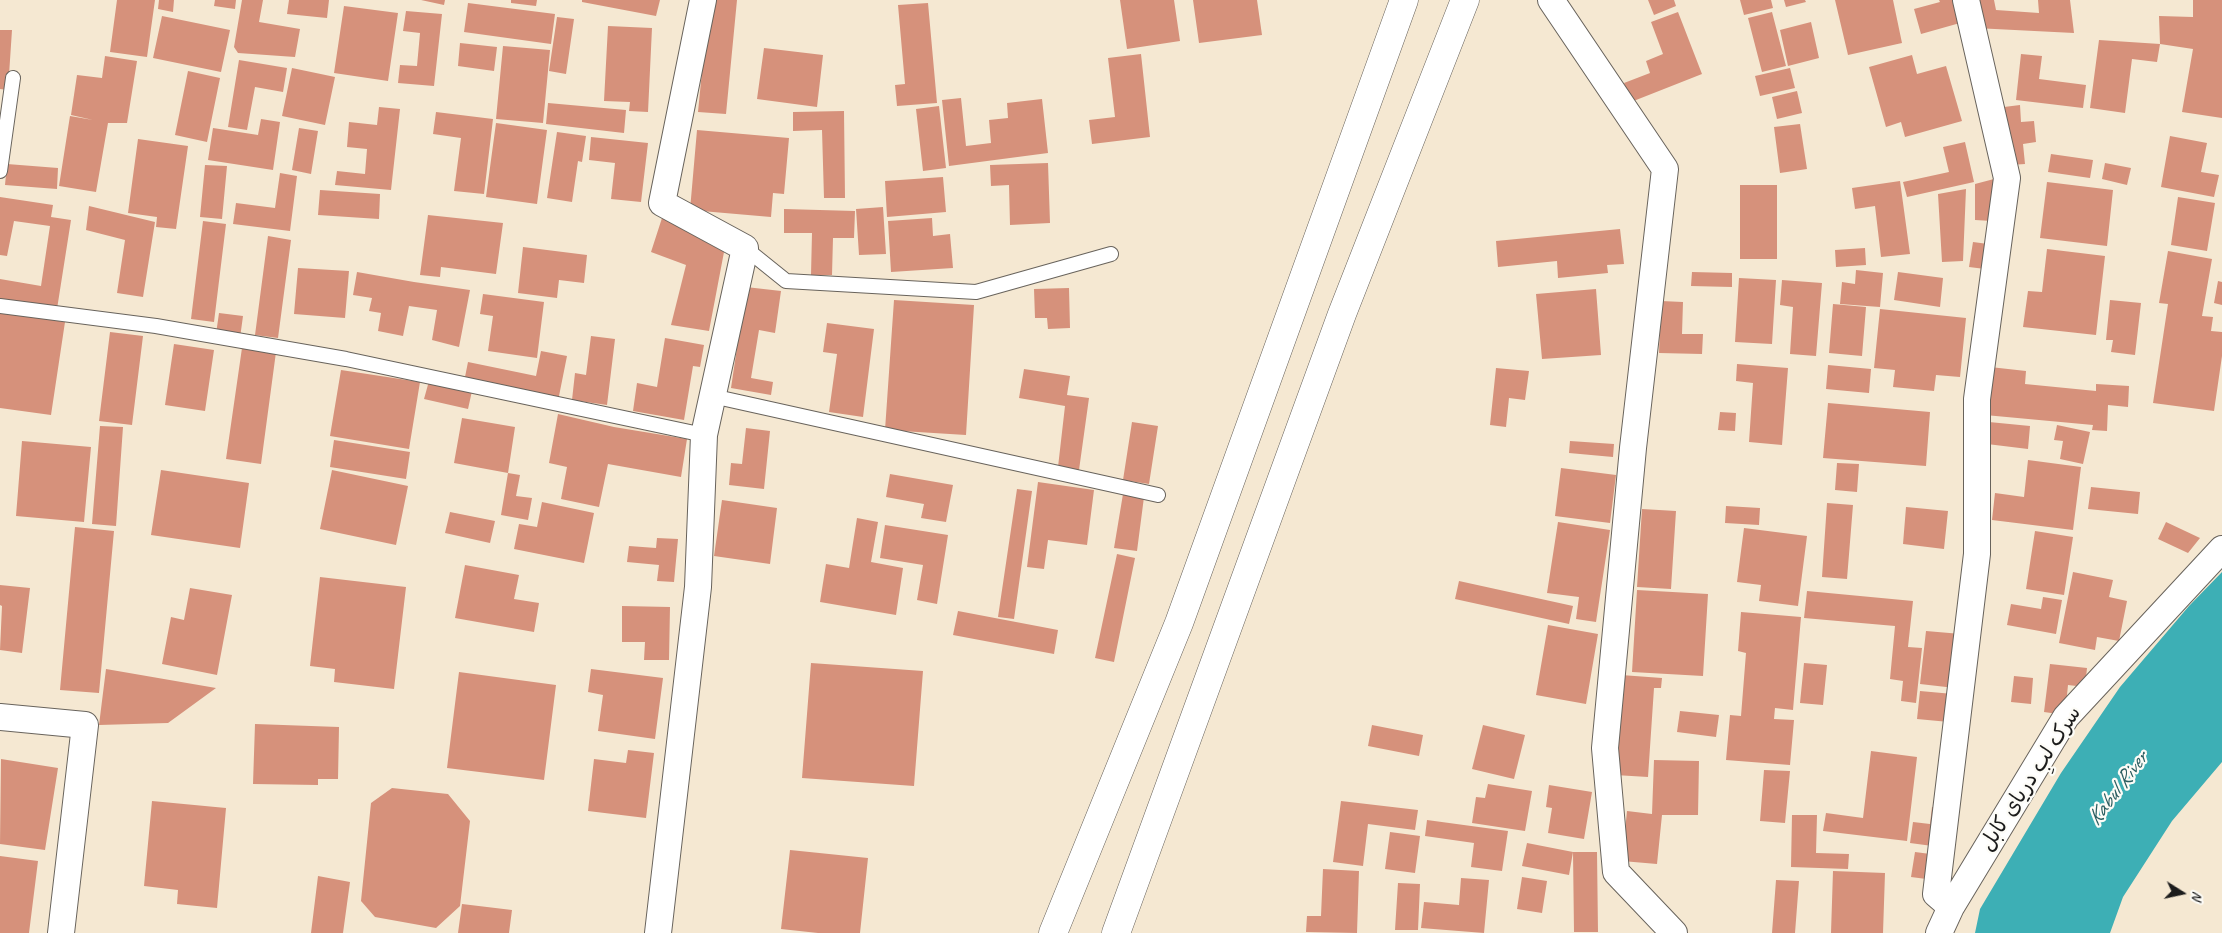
<!DOCTYPE html>
<html>
<head>
<meta charset="utf-8">
<style>
	body { margin:0 }
	#map { position:relative; width:2222px; height:933px; overflow:hidden; background:#f5e8d2; font-family:Caveat,sans-serif }
	canvas { display:block }
	.north { position:absolute; left:2157px; top:868px; width:50px; height:50px; -webkit-text-stroke:4px #fdfcf7; paint-order:stroke; rotate:100deg; font-size:14px; font-weight:700; line-height:20px; text-align:center; color:#1c1c1c }
	.north::after { content:''; display:block; margin:auto; width:18px; height:22px; background:#1c1c1c; clip-path:polygon(50% 0,100% 100%,50% 72%,0 100%) }
</style>
</head>
<body>
<div id="map">
<canvas width="2222" height="933"></canvas>
<div class="north">N</div>
</div>
<script>
const ctx = document.querySelector('canvas').getContext('2d');
ctx.lineJoin = 'round';
function fill(path, color) {
  ctx.fillStyle = color;
  ctx.fill(path, 'evenodd');
}
function shape(rows) {
  const path = new Path2D();
  for (const r of rows) {
    path.moveTo(r[0], r[1]);
    for (let i = 2; i < r.length; i += 2) path.lineTo(r[i], r[i + 1]);
  }
  return path;
}
function strokePath(path, color, width, dash) {
  ctx.strokeStyle = color;
  ctx.lineWidth = width;
  ctx.lineCap = dash ? 'butt' : 'round';
  ctx.setLineDash(dash || []);
  ctx.stroke(path);
}
function drawText(font, color, halo, rows, align = 'center') {
  ctx.font = font + ' Caveat,"Playpen Sans Arabic",sans-serif';
  ctx.lineWidth = 4.5;
  ctx.setLineDash([]);
  ctx.textBaseline = 'middle';
  ctx.strokeStyle = halo;
  ctx.fillStyle = color;
  for (const [text, x, y, turn = 0] of rows) {
    ctx.save();
    ctx.translate(x, y);
    ctx.rotate((+turn || 0) * Math.PI / 180);
    ctx.textAlign = isNaN(turn) ? turn : align;
    if (halo) ctx.strokeText(text, 0, 0);
    ctx.fillText(text, 0, 0);
    ctx.restore();
  }
}
const water = shape([
	[2222,572,2222,762,2172,821,2123,897,2110,933,1975,933,1980,909,2061,773,2120,687,2189,606]
]);
const building = shape([
	[117,0,155,0,147,57,110,52],
	[159,0,174,0,173,12,158,9],
	[215,0,236,0,235,9,214,6],
	[242,0,263,0,259,22,300,29,295,57,238,53,234,47],
	[289,0,329,0,327,18,287,14],
	[421,0,445,0,444,5],
	[511,0,537,0,536,6,511,3],
	[582,0,660,0,656,16,582,2],
	[709,0,737,0,726,114,698,112],
	[1120,0,1174,0,1180,41,1127,49],
	[1193,0,1257,0,1262,35,1199,43],
	[1648,0,1674,0,1676,6,1654,15],
	[1740,0,1771,0,1773,8,1744,15],
	[1784,0,1805,0,1806,2,1786,7],
	[1835,0,1893,0,1902,43,1848,55],
	[1939,0,1954,0,1960,23,1921,34,1914,9,1940,2],
	[1972,0,1994,0,1996,10,2039,13,2038,0,2070,0,2074,33,1975,28],
	[2193,0,2222,0,2222,118,2182,112,2193,49,2160,44,2159,16,2193,17],
	[468,3,555,14,551,44,464,32],
	[928,3,937,103,897,106,895,85,905,84,898,5],
	[344,6,398,13,388,81,334,73],
	[406,11,442,14,434,86,398,83,400,65,417,66,420,33,403,31],
	[1678,12,1702,74,1631,102,1624,83,1650,73,1646,61,1663,54,1651,22],
	[1772,12,1786,66,1762,72,1748,18],
	[162,16,230,30,221,72,153,58],
	[557,17,574,19,566,74,549,71],
	[1811,22,1819,58,1788,66,1780,30],
	[608,26,652,28,648,112,629,111,630,102,604,101],
	[0,30,12,30,8,90,0,89],
	[2099,40,2160,44,2157,62,2132,59,2125,113,2090,108],
	[460,43,497,47,494,71,458,66],
	[503,46,550,50,543,123,496,119],
	[764,48,823,55,817,107,757,99],
	[1141,54,1150,137,1092,144,1089,120,1115,117,1108,58],
	[2021,54,2042,56,2039,79,2086,85,2083,108,2016,100],
	[1912,55,1917,74,1946,66,1962,121,1905,137,1901,122,1886,127,1869,67],
	[105,56,137,61,127,123,108,123,96,192,59,186,70,116,93,120,71,115,77,75,102,78],
	[239,60,287,68,283,92,255,87,247,130,228,127],
	[292,68,335,77,325,125,282,116],
	[1790,68,1795,88,1760,96,1755,76],
	[188,71,220,78,207,142,175,135],
	[1797,91,1802,113,1777,119,1772,97],
	[961,98,966,146,991,143,989,120,1008,118,1007,103,1042,99,1048,153,949,166,942,100],
	[548,103,626,110,624,133,546,124],
	[2020,105,2021,122,2034,121,2036,142,2023,144,2025,164,2010,165,2004,107],
	[939,106,946,168,923,171,916,109],
	[379,107,400,109,391,190,335,185,337,171,365,174,367,149,347,147,349,122,377,125],
	[844,111,845,198,824,198,822,130,793,131,793,112],
	[436,112,493,119,484,194,454,191,461,138,433,134],
	[261,119,280,122,273,170,208,160,213,128,258,135],
	[496,123,547,130,537,204,486,197],
	[1800,124,1807,169,1780,173,1774,127],
	[299,128,318,131,311,174,292,170],
	[697,130,789,138,784,194,773,193,771,217,690,210],
	[557,132,586,136,582,162,578,161,572,202,547,198],
	[2170,136,2207,143,2201,172,2219,175,2214,197,2161,187],
	[591,137,648,143,641,202,611,199,615,163,589,160],
	[138,139,188,146,176,229,156,227,157,217,128,213],
	[1965,142,1974,182,1907,197,1903,182,1949,172,1943,147],
	[2051,154,2093,160,2090,178,2048,172],
	[1048,163,1050,223,1010,225,1009,185,991,186,990,165],
	[2105,163,2131,168,2127,185,2102,179],
	[7,164,58,168,57,189,5,185],
	[205,165,227,166,222,219,200,217],
	[280,173,297,176,290,231,233,224,236,203,275,208],
	[943,177,946,212,887,217,885,181],
	[1994,179,1992,221,1975,220,1975,184],
	[1900,181,1910,254,1881,257,1875,206,1855,209,1852,188],
	[2047,182,2113,190,2107,246,2040,238],
	[1740,185,1777,185,1777,259,1740,259],
	[1966,189,1963,261,1942,262,1938,194],
	[320,190,380,194,379,219,318,215],
	[0,197,53,205,51,217,71,220,57,309,0,300,0,279,41,286,50,226,14,221,7,256,0,255],
	[2178,197,2215,203,2207,251,2171,245],
	[89,206,155,222,143,297,117,293,125,240,86,230],
	[883,207,886,254,859,255,856,209],
	[784,209,855,211,854,238,833,238,832,275,811,275,812,233,784,233],
	[428,215,503,223,496,274,441,267,440,277,420,275],
	[662,218,724,252,709,331,671,325,686,265,651,252],
	[932,218,933,236,950,234,953,268,891,272,888,221],
	[203,221,226,224,214,322,191,319],
	[1620,229,1624,264,1607,265,1608,273,1558,278,1557,261,1498,267,1496,241],
	[268,236,291,240,278,338,255,335],
	[1973,242,1988,244,1985,269,1969,267],
	[523,247,587,255,584,283,559,280,557,298,518,293],
	[1865,248,1866,265,1836,267,1835,250],
	[2047,249,2105,256,2096,335,2023,327,2028,291,2042,292],
	[2168,251,2212,259,2202,316,2213,317,2211,331,2222,332,2222,356,2214,411,2153,403,2168,304,2159,303],
	[298,268,349,271,345,318,294,314],
	[1856,270,1883,273,1880,307,1840,304,1842,282,1855,284],
	[357,272,414,282,470,290,459,347,432,340,437,310,409,306,403,336,378,331,381,313,369,311,372,298,353,295],
	[1692,272,1732,273,1732,287,1691,286],
	[1898,272,1943,278,1940,307,1894,300],
	[1739,278,1776,280,1772,344,1735,342],
	[1782,280,1822,283,1816,356,1790,354,1793,307,1780,305],
	[2218,281,2222,282,2222,305,2214,303],
	[746,287,781,291,775,333,759,330,751,378,773,382,771,395,731,388],
	[1069,288,1070,328,1048,329,1047,318,1035,318,1034,289],
	[1596,289,1601,355,1542,359,1536,294],
	[483,294,544,302,537,358,488,351,493,316,480,314],
	[894,300,974,305,966,435,885,430],
	[2110,300,2141,303,2135,355,2111,352,2113,340,2106,340],
	[1661,301,1683,302,1682,334,1703,334,1702,354,1659,353],
	[1833,304,1866,307,1862,356,1829,353],
	[1880,309,1966,318,1960,377,1936,375,1934,391,1893,387,1895,370,1874,368],
	[0,312,65,322,51,415,0,408],
	[219,313,243,316,240,338,216,334],
	[827,323,874,329,863,417,829,412,837,354,823,352],
	[110,332,143,336,132,425,99,421],
	[591,336,615,339,607,405,572,400,575,373,586,375],
	[665,338,704,345,700,367,693,366,684,420,633,411,637,383,657,387],
	[174,344,214,350,205,411,165,405],
	[242,348,276,352,261,464,226,459],
	[541,351,567,356,558,401,464,382,468,362,536,376],
	[1737,364,1788,368,1782,445,1749,442,1753,383,1736,381],
	[1828,365,1871,369,1869,393,1826,389],
	[1990,367,2026,371,2025,384,2096,391,2096,384,2129,386,2128,407,2108,405,2107,431,2092,430,2093,425,1985,415],
	[1496,368,1529,371,1525,400,1509,398,1506,427,1490,425],
	[1024,369,1070,376,1067,395,1089,398,1079,470,1058,467,1065,406,1019,398],
	[341,370,420,382,409,449,330,436],
	[429,381,472,391,468,409,424,399],
	[1828,403,1930,412,1926,466,1823,458],
	[1720,412,1736,413,1735,431,1718,430],
	[558,414,614,427,687,439,681,477,608,464,599,507,561,499,567,467,549,463],
	[462,418,515,427,508,473,454,463],
	[1132,422,1158,426,1149,484,1123,480],
	[1989,422,2030,426,2028,449,1987,444],
	[2057,425,2090,432,2083,464,2060,459,2063,441,2054,440],
	[100,426,123,427,116,526,92,524],
	[746,428,770,431,764,489,729,485,731,463,742,464],
	[334,440,410,452,406,479,330,467],
	[22,441,91,447,84,522,16,516],
	[1570,441,1614,444,1613,457,1569,453],
	[2028,460,2081,467,2073,530,1992,520,1995,493,2024,497],
	[1837,463,1859,464,1857,492,1835,490],
	[1561,468,1616,475,1610,523,1555,516],
	[161,470,249,483,240,548,151,535],
	[332,470,408,486,396,545,320,529],
	[508,473,520,475,516,496,532,498,528,520,501,515],
	[890,474,953,485,946,522,921,518,924,504,886,497],
	[1038,482,1094,490,1087,545,1048,540,1044,569,1027,567],
	[2091,487,2140,492,2138,514,2088,509],
	[1017,489,1032,491,1014,619,998,617],
	[1123,494,1144,497,1137,551,1114,548],
	[722,500,777,508,770,564,714,556],
	[542,502,594,513,584,563,514,549,519,524,537,527],
	[1827,503,1853,505,1847,579,1822,577],
	[1726,506,1760,508,1759,525,1725,523],
	[1906,507,1948,511,1944,549,1903,544],
	[1642,509,1676,511,1671,589,1637,587],
	[450,512,495,521,490,543,445,533],
	[857,518,878,522,871,562,903,568,896,615,820,602,826,564,849,568],
	[1558,522,1610,530,1596,622,1576,619,1579,597,1547,593],
	[2166,522,2200,538,2188,553,2158,539],
	[885,525,948,535,937,604,917,600,923,565,880,558],
	[75,527,114,531,99,693,60,690],
	[1744,528,1807,536,1798,606,1759,601,1761,585,1737,582],
	[2035,531,2073,537,2064,595,2026,589],
	[657,538,678,539,674,582,657,581,659,565,627,562,629,546,656,548],
	[1117,554,1135,558,1114,662,1095,658],
	[465,565,519,575,514,599,539,603,534,632,455,618],
	[2073,572,2113,580,2109,597,2127,601,2119,641,2097,637,2095,650,2059,643],
	[320,577,406,587,394,689,334,682,335,669,310,666],
	[1459,581,1573,606,1569,624,1455,599],
	[0,585,30,588,22,653,0,650,2,606,0,605],
	[190,588,232,595,217,675,162,664,171,617,184,620],
	[1637,590,1708,594,1703,676,1632,672],
	[1807,591,1913,601,1908,647,1922,648,1916,703,1901,701,1903,681,1890,679,1895,626,1804,618],
	[2043,597,2062,600,2056,634,2007,625,2011,604,2041,609],
	[622,606,670,607,669,660,644,660,645,642,622,642],
	[958,611,1058,630,1054,654,953,635],
	[1741,612,1801,617,1793,710,1775,708,1774,719,1794,720,1790,765,1726,760,1730,715,1741,716,1746,653,1738,651],
	[1548,625,1598,634,1586,704,1536,695],
	[1926,631,1961,634,1955,688,1920,684],
	[811,663,923,671,914,786,802,778],
	[1804,663,1827,665,1823,705,1800,703],
	[2050,664,2087,668,2085,687,2068,685,2065,715,2044,712],
	[106,669,216,688,168,723,99,725],
	[591,669,663,678,655,739,598,731,603,695,588,692],
	[459,672,556,685,544,780,447,768],
	[1621,675,1662,678,1661,688,1654,688,1648,777,1615,775],
	[2014,676,2033,678,2031,704,2011,702],
	[1920,691,1953,694,1949,722,1917,719],
	[1680,711,1719,715,1716,737,1677,732],
	[255,724,339,727,338,779,318,779,318,785,253,784],
	[1372,725,1423,735,1419,756,1368,746],
	[1483,725,1525,735,1514,779,1472,769],
	[628,750,654,753,646,818,588,811,594,759,626,763],
	[1871,751,1917,757,1907,841,1823,831,1826,813,1863,818],
	[1,759,58,768,45,850,0,844],
	[1654,760,1699,761,1698,815,1662,815,1657,864,1622,861,1627,811,1652,814],
	[1764,770,1790,771,1785,823,1760,821],
	[1488,784,1532,791,1525,831,1472,823,1476,797,1485,798],
	[1549,785,1592,792,1584,839,1548,833,1552,808,1546,807],
	[392,788,448,794,470,821,460,906,436,928,375,917,361,901,371,803],
	[152,801,226,808,217,908,177,904,178,890,144,886],
	[1341,801,1418,810,1415,830,1368,824,1363,866,1333,862],
	[1932,807,1945,808,1940,847,1910,843,1913,822,1930,824],
	[1792,815,1817,815,1816,853,1849,854,1848,869,1791,867],
	[1427,820,1508,831,1502,871,1471,867,1474,843,1425,836],
	[1390,832,1420,836,1415,873,1385,869],
	[1527,843,1573,852,1597,852,1598,932,1574,932,1573,852,1569,875,1522,866],
	[790,850,868,858,860,933,818,933,781,929],
	[1915,852,1938,855,1934,880,1911,877],
	[0,856,38,861,29,933,0,933],
	[1323,869,1359,871,1357,933,1306,932,1307,916,1321,916],
	[1833,871,1885,873,1883,933,1831,933],
	[318,876,350,882,343,933,311,933],
	[1522,877,1547,881,1542,913,1517,909],
	[1461,878,1489,880,1484,933,1421,928,1424,902,1459,905],
	[1776,880,1799,881,1795,933,1772,933],
	[1398,883,1420,884,1418,930,1395,930],
	[462,904,512,910,509,933,458,933]
]);
const lane = shape([
	[0,171,13,78],
	[745,248,786,281,976,292,1111,254],
	[0,306,156,326,346,359,704,435],
	[712,396,1158,495]
]);
const street = shape([
	[1551,0,1665,169,1633,448,1605,748,1616,872,1674,933],
	[0,717,85,725,61,933],
	[1951,907,1936,894,1977,554,1977,399,2007,178,1966,0],
	[658,933,698,587,704,435,745,248,662,203,703,0],
	[1939,933,1951,907,2066,717,2222,549]
]);
const secondary = shape([
	[1053,933,1179,623,1404,0],
	[1116,933,1342,314,1465,0]
]);
const streetNames = [
	["سرک لبِ دریای کابل",2031,779,-57]
];
const waterNames = [
	["Kabul River",2118,789,-53]
];
fill(water, '#3dafb5');
fill(building, '#d6917b');
strokePath(lane, '#68635c', 16);
strokePath(street, '#68635c', 28);
strokePath(secondary, '#68635c', 29);
strokePath(lane, '#fff', 14);
strokePath(street, '#fff', 26);
strokePath(secondary, '#fff', 28);
drawText('21px', '#1c1c1c', '#fdfcf7', streetNames);
drawText('italic 22px', '#2b5e61', '#fdfcf7', waterNames);
</script>
</body>
</html>
